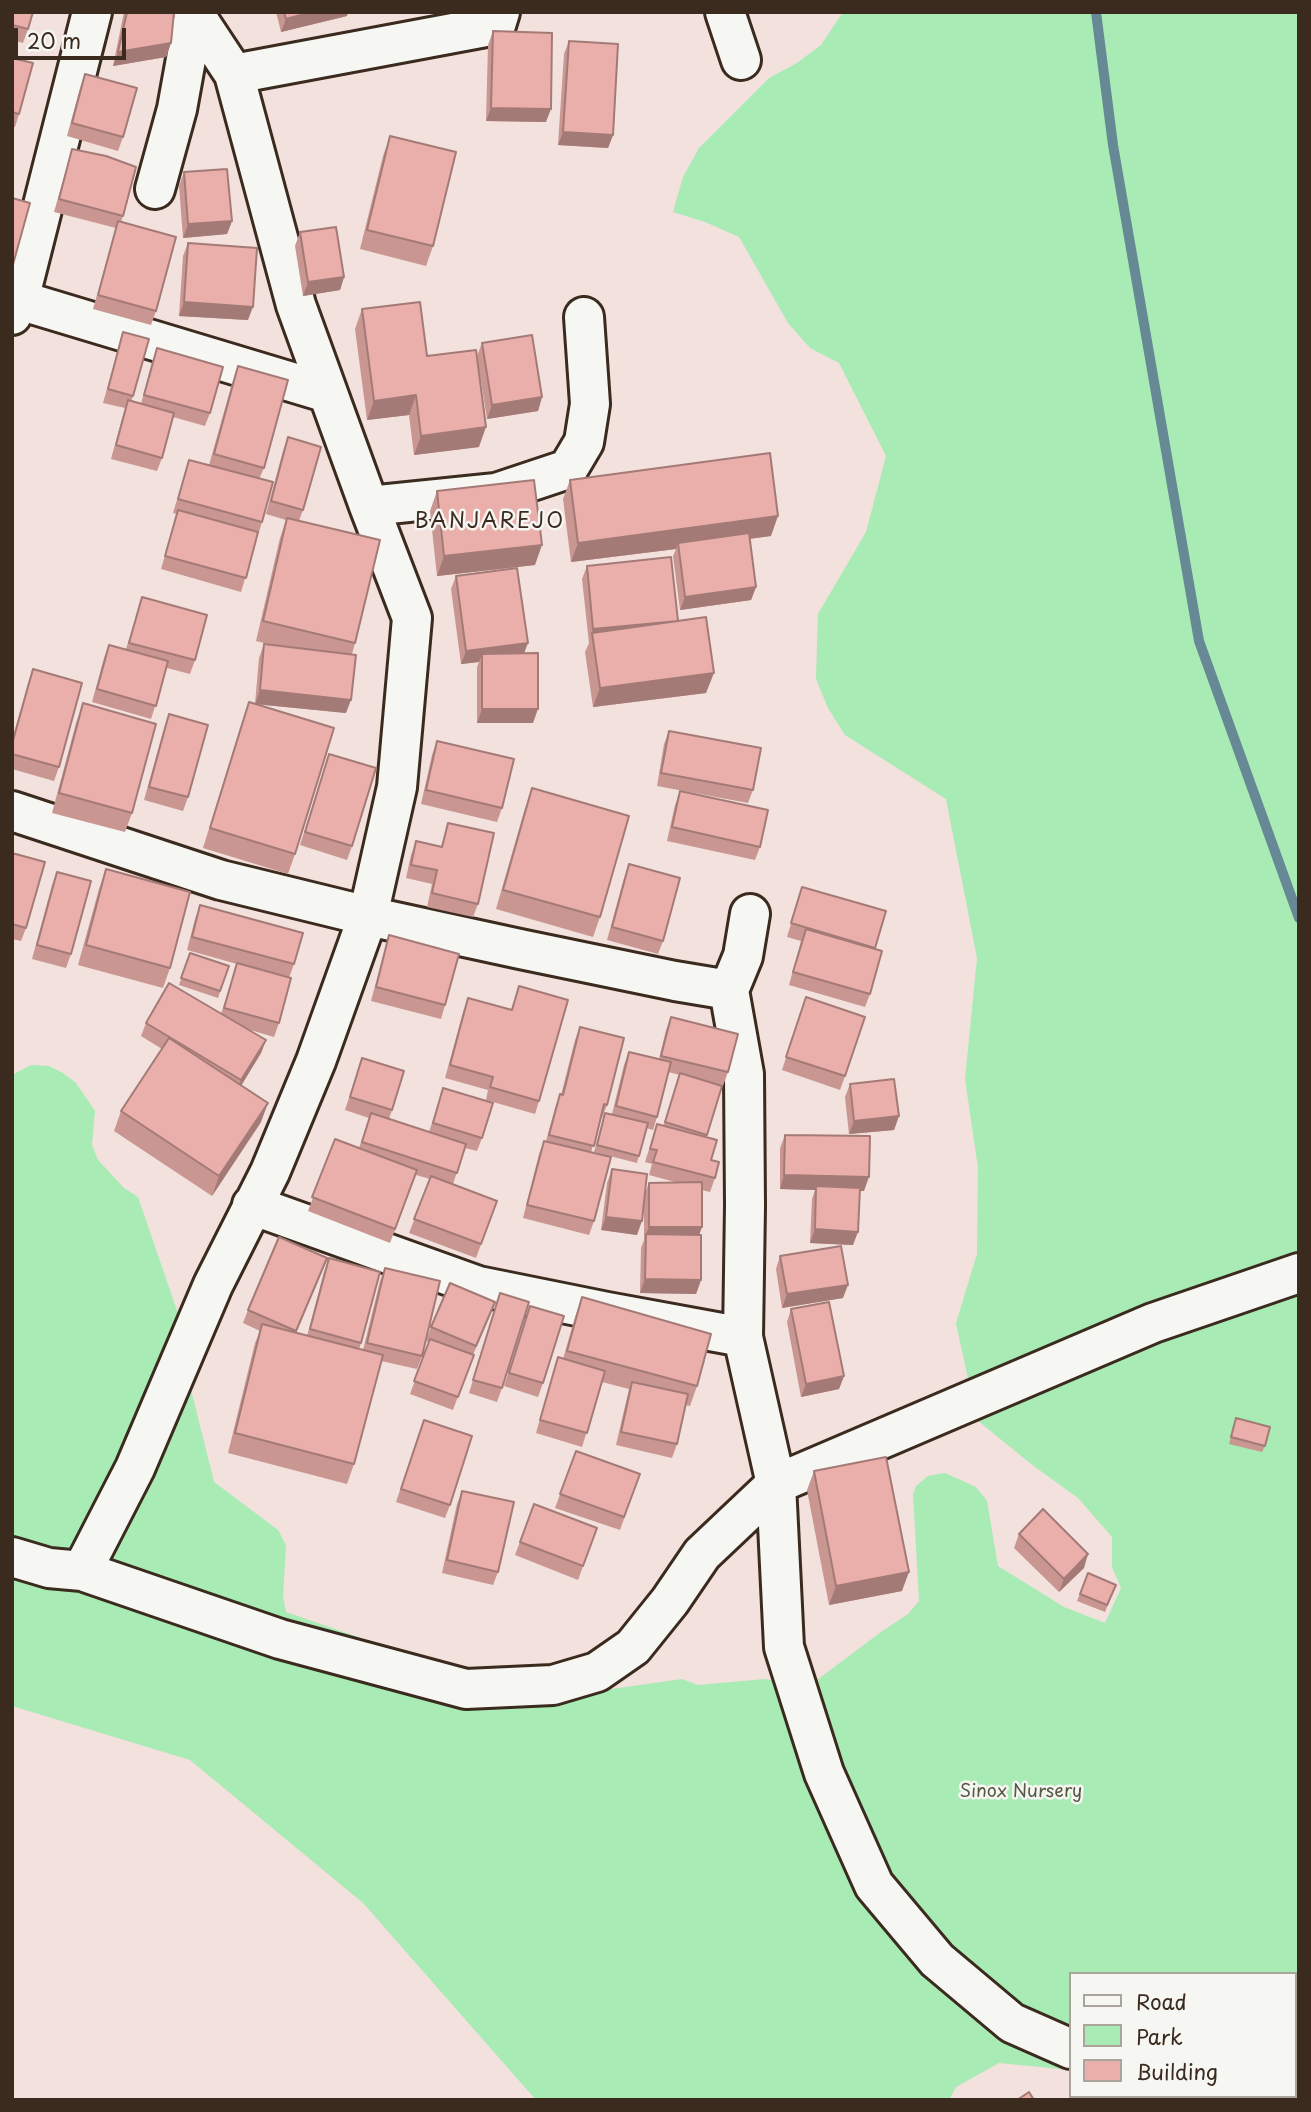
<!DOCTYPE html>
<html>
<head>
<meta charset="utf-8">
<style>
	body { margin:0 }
	#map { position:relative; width:1311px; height:2112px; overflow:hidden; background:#f2e1dc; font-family:"Playpen Sans",sans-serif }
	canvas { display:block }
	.frame { position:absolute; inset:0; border:14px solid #3b2a1e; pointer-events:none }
	.legend { position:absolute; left:1069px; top:1972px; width:228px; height:126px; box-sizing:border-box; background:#f6f6f2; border:2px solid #aba49d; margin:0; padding:9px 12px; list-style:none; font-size:21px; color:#3b2a1e }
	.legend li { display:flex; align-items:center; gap:14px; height:35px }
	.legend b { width:35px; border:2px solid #aba49d }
	.scale { position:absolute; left:14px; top:28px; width:112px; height:32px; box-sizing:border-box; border:4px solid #3b2a1e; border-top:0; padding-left:9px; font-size:21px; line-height:24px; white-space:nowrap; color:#3b2a1e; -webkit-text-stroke:5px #f6f6f2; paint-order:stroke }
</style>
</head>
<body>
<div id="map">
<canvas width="1311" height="2112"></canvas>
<div class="frame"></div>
<ul class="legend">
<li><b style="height:9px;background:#f6f6f2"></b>Road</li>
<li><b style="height:19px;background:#a8ebb5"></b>Park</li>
<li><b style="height:19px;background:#eaafaa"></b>Building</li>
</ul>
<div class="scale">20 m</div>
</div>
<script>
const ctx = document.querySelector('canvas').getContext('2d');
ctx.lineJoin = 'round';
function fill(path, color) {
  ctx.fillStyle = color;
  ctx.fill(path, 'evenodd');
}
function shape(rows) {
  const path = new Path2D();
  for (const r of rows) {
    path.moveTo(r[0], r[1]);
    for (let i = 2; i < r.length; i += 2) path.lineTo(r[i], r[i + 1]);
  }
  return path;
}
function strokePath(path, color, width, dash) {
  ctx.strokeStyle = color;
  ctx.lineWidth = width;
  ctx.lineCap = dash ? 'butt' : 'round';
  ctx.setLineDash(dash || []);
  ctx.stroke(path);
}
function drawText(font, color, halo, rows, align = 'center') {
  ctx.font = font + ' "Playpen Sans",sans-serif';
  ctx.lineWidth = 5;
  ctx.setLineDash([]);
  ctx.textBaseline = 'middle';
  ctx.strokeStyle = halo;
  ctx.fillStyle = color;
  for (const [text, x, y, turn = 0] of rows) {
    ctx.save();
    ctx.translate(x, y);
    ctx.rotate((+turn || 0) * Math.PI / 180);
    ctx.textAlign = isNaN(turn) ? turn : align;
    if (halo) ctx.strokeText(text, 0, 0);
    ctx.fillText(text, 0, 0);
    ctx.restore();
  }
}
const green = shape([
	[843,12,1299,12,1299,2030,1295,2028,1295,1974,1071,1974,1071,2070,999,2063,956,2087,949,2100,536,2100,363,1903,190,1760,12,1706,12,1075,31,1065,49,1066,63,1073,76,1083,95,1111,92,1145,98,1160,124,1188,138,1197,185,1334,181,1350,214,1482,278,1530,286,1545,283,1597,286,1612,419,1658,591,1692,682,1679,698,1685,765,1679,809,1686,881,1632,908,1614,919,1601,913,1494,916,1486,928,1476,945,1473,976,1487,987,1501,998,1566,1064,1607,1105,1623,1121,1588,1112,1567,1112,1537,1078,1498,1031,1464,977,1420,956,1323,977,1254,978,1168,965,1079,977,958,946,799,845,735,828,708,816,679,818,614,866,532,886,456,839,363,810,348,788,323,739,237,705,222,673,212,683,177,699,148,769,78,797,63,821,45]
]);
const stream = shape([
	[1096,12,1113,145,1199,641,1299,918]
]);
const minor = shape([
	[725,12,741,60],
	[234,74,496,25,500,12],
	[155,189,177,109,194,15],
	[19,300,328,393],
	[12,315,19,300,92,12],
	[369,506,496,493,568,469,584,442,590,404,584,317],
	[12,811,221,880,368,916,520,949,675,981,729,990],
	[750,914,743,956,729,990,744,1074,745,1206,743,1337,776,1484,784,1647,824,1773,874,1885,937,1960,1012,2023,1071,2049],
	[252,1205,478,1286,607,1312,743,1337],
	[12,1557,49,1568,82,1571,280,1639,466,1689,553,1685,597,1672,633,1647,670,1601,702,1554,776,1484,1153,1323,1299,1273],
	[82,1571,135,1468,213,1285,270,1172,316,1061,368,916,397,787,412,618,369,506,296,305,234,74,193,12],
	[1157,2096,1162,2100]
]);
const wall = shape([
	[12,12,28,29,23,43,12,40],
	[124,12,174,12,171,43,166,57,113,66],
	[276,12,348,12,347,16,281,32],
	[493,31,546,122,486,121,488,45],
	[569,41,613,135,608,148,558,145,564,54],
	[12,58,19,114,15,127,12,127],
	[85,74,123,137,118,151,67,136,80,88],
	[390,136,433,246,426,266,360,249,383,156],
	[72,149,123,216,121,222,156,311,151,325,93,309,116,228,54,212],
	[184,172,232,221,227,234,183,238,179,186],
	[300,232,344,277,340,290,303,296,295,246],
	[188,243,248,320,179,316,183,256],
	[362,309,427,356,479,447,414,455,409,415,367,420,355,329],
	[123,332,133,396,131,401,141,404,152,362,157,348,210,413,205,426,173,417,162,458,157,471,111,459,125,408,103,403,119,346],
	[482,343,542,397,538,411,487,419,477,356],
	[238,366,264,468,259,479,262,522,241,592,161,569,177,514,173,513,189,460,209,465,233,380],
	[288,437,303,510,299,521,355,643,352,654,346,713,255,704,259,658,264,644,276,646,256,641,280,538,286,520,266,514,283,451],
	[570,480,771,536,749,539,756,587,751,600,680,610,673,556,676,549,571,562,563,499],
	[437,491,535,565,437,576,430,511],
	[587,566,678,621,706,693,593,707,585,652,589,643,582,579],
	[456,576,524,653,533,723,477,723,477,667,479,662,461,664,451,589],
	[142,597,195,660,190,674,167,668,151,719,92,702,104,658,109,645,126,649],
	[33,669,59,767,54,781,12,769,12,740,28,683],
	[249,702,295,854,288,874,203,848,242,722],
	[83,703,132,813,125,832,52,813,76,723],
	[169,714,188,797,183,811,144,800,164,728],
	[669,731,753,790,748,803,657,786,664,744],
	[437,741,502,808,497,822,421,804,432,755],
	[329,754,352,846,347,860,300,845],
	[532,788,600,917,593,937,496,909,525,808],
	[680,791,760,847,755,860,667,841,675,805],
	[448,823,478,904,473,917,427,907,432,884,406,878,411,855,416,841,441,847],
	[12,853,26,928,21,941,12,939],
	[629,864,663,941,658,954,607,940,624,878],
	[106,869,170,968,163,988,78,965,99,889],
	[57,872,71,954,66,968,32,959,52,885],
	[802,887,886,911,875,949,870,994,865,1007,789,985,801,941,787,937],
	[200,905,294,964,289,978,279,1023,274,1037,247,1029,266,1040,261,1053,241,1086,261,1122,212,1196,114,1131,121,1111,162,1049,141,1036,146,1023,221,1014,237,964,187,950,195,919],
	[389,935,445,1005,441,1019,371,1001,385,949],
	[190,953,229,966,218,998,179,985],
	[519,986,539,1101,535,1114,486,1100,488,1090,445,1078,463,1012,468,998,511,1010],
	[801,1011,845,1076,840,1090,782,1070],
	[671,1017,728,1072,723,1086,715,1084,722,1086,706,1137,715,1178,710,1192,702,1190,702,1227,699,1235,701,1280,696,1294,640,1293,641,1248,644,1240,644,1202,637,1235,601,1230,607,1183,612,1169,645,1193,649,1183,675,1182,649,1175,652,1164,645,1162,657,1124,663,1126,680,1075,668,1072,657,1117,653,1130,646,1128,637,1163,594,1152,605,1113,612,1114,624,1065,629,1052,659,1059,666,1030],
	[580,1027,607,1105,602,1118,600,1118,591,1153,594,1221,589,1235,523,1218,539,1154,544,1141,546,1141,555,1108,560,1094,561,1095,575,1040],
	[362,1058,392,1110,389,1119,429,1132,443,1088,482,1138,477,1151,465,1148,453,1184,497,1201,476,1258,409,1233,430,1179,416,1175,390,1243,308,1211,335,1139,359,1148,369,1118,345,1110],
	[850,1084,899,1116,894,1130,849,1134,845,1097],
	[785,1135,864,1191,860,1190,853,1245,810,1243,812,1199,815,1190,780,1189,780,1148],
	[780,1256,843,1298,782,1308,776,1269],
	[327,1258,296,1333,307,1336,324,1272,329,1258,361,1343,359,1349,363,1350,380,1281,385,1268,422,1356,417,1369,381,1361,354,1464,347,1484,228,1453,255,1343,260,1331,243,1323,248,1310],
	[500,1293,502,1388,497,1402,469,1393],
	[582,1297,697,1386,690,1406,685,1405,677,1444,672,1458,616,1445,629,1389,602,1382,582,1447,536,1433,554,1371,558,1357,563,1359,575,1317],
	[530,1306,543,1383,538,1397,504,1386],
	[791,1309,844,1376,839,1389,801,1397,787,1322],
	[490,1315,473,1355,453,1410,410,1394,429,1342,426,1341,431,1327],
	[1236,1418,1265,1446,1262,1452,1229,1444],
	[419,1433,450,1505,445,1518,396,1502],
	[576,1451,640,1474,620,1530,555,1508],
	[814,1471,902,1591,829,1605,807,1490],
	[462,1491,498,1572,493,1585,442,1573,457,1504],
	[534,1504,597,1528,578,1580,515,1555],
	[1019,1534,1084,1568,1059,1592,1014,1548],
	[1088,1573,1116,1585,1105,1612,1077,1601]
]);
const shadedWall = shape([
	[312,12,348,12,347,16,281,32,286,19],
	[171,43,166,57,113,66,118,52],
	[491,108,551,109,546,122,486,121],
	[563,132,613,135,608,148,558,145],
	[232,221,227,234,183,238,188,224],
	[344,277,340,290,303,296,308,282],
	[184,302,253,307,248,320,179,316],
	[416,395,409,415,367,420,374,401],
	[542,397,538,411,487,419,492,405],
	[486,427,479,447,414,455,421,436],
	[778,516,771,536,678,548,678,543,676,549,571,562,578,543],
	[542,545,535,565,437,576,444,556],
	[756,587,751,600,680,610,685,597],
	[678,621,592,633,589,643,593,629],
	[528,643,523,656,482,654,479,662,461,664,466,651],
	[714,673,706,693,593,707,600,688],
	[260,690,351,700,346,713,255,704],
	[482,709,538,709,533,723,477,723],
	[266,1040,261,1053,236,1094,241,1080],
	[268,1103,261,1122,212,1196,219,1176],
	[899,1116,894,1130,849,1134,854,1121],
	[784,1175,869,1177,864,1191,816,1190,816,1186,815,1190,780,1189],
	[606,1217,642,1221,637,1235,601,1230],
	[649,1227,702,1227,697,1240,646,1234],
	[815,1229,858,1232,853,1245,810,1243],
	[327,1258,322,1271,291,1344,296,1331],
	[645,1279,701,1280,696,1294,640,1293],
	[848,1285,843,1298,782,1308,787,1294],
	[844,1376,839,1389,801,1397,806,1384],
	[1088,1554,1084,1568,1059,1592,1064,1579],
	[909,1572,902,1591,829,1605,836,1586]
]);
const building = shape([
	[12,12,33,12,28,29,12,25,12,12],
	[127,12,174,12,171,43,118,52,127,12],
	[284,12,312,12,286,19,284,12],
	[493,31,552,33,551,109,491,108,493,31],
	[569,41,618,44,613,135,563,132,569,41],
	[12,58,33,63,19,114,12,112,12,58],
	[85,74,137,88,123,137,72,123,85,74],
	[390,136,456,152,433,246,367,230,390,136],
	[72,149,106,156,136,167,123,216,59,199,72,149],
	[227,169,232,221,188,224,184,172,227,169],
	[12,198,30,203,12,268,12,198],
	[118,221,176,237,156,311,98,295,118,221],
	[336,227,344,277,308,282,300,232,336,227],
	[188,243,257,248,253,307,184,302,188,243],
	[420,302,427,356,476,350,486,427,421,436,416,395,374,401,362,309,420,302],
	[123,332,149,339,133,396,108,389,123,332],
	[532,335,542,397,492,405,482,343,532,335],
	[157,348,223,367,210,413,144,395,157,348],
	[238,366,288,380,264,468,214,454,238,366],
	[128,400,174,413,162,458,116,445,128,400],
	[288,437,321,447,303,510,271,501,288,437],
	[770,453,778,516,578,543,570,480,770,453],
	[189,460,273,482,262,522,178,499,189,460],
	[534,480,542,545,444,556,437,491,534,480],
	[178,510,258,532,246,578,165,556,178,510],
	[287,518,380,540,355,643,263,621,287,518],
	[749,533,756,587,685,597,678,543,749,533],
	[671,557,678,621,593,629,587,566,671,557],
	[517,568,528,643,466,651,456,576,517,568],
	[142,597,207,615,195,660,129,643,142,597],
	[706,617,714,673,600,688,592,633,706,617],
	[264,644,356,655,351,700,260,690,264,644],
	[109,645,168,661,156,706,97,689,109,645],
	[538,653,538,709,482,709,482,654,538,653],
	[33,669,82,683,59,767,12,754,12,744,33,669],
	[249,702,334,728,295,854,210,828,249,702],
	[83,703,156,724,132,813,59,793,83,703],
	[169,714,208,725,188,797,149,787,169,714],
	[669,731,761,748,753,790,661,773,669,731],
	[437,741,514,759,502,808,426,790,437,741],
	[329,754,376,768,352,846,305,832,329,754],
	[532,788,629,816,600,917,503,890,532,788],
	[680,791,768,810,760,847,672,827,680,791],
	[448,823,494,833,478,904,432,893,437,870,411,865,416,841,442,847,448,823],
	[12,853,45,862,26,928,12,924,12,853],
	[629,864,680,878,663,941,612,927,629,864],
	[106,869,190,892,170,968,86,945,106,869],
	[57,872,91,881,71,954,37,945,57,872],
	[802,887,886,911,875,948,791,923,802,887],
	[200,905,303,933,294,964,192,937,200,905],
	[806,929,882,951,870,994,793,972,806,929],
	[389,935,459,954,445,1005,376,987,389,935],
	[190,953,229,966,220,991,181,978,190,953],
	[237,963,291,978,279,1023,224,1008,237,963],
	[169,983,266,1040,241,1080,146,1023,169,983],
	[519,986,568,1000,539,1101,490,1087,493,1077,450,1065,468,998,512,1010,519,986],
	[806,997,865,1017,845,1076,786,1057,806,997],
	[671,1017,738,1034,728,1072,661,1056,671,1017],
	[580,1027,624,1038,607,1105,604,1104,594,1146,549,1135,560,1094,563,1095,580,1027],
	[169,1038,268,1103,219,1176,121,1111,169,1038],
	[629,1052,671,1062,657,1117,616,1106,629,1052],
	[362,1058,404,1071,392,1110,350,1097,362,1058],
	[680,1073,722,1086,707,1135,665,1122,680,1073],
	[894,1079,899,1116,854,1121,850,1084,894,1079],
	[443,1088,493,1103,482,1138,433,1123,443,1088],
	[371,1113,466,1144,457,1173,362,1142,371,1113],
	[605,1113,648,1123,639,1156,597,1145,605,1113],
	[657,1124,717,1140,711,1160,719,1162,715,1178,653,1162,657,1150,650,1149,657,1124],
	[785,1135,870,1136,869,1177,784,1175,785,1135],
	[335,1139,417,1170,395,1229,312,1197,335,1139],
	[544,1141,611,1157,594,1221,527,1205,544,1141],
	[612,1169,647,1174,642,1221,606,1217,612,1169],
	[431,1176,497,1201,481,1244,414,1219,431,1176],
	[702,1182,702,1227,649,1227,649,1183,702,1182],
	[816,1186,860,1188,858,1232,815,1229,816,1186],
	[646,1234,701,1235,701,1280,645,1279,646,1234],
	[279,1237,327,1258,296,1331,248,1310,279,1237],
	[841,1246,848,1285,787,1294,780,1256,841,1246],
	[329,1258,380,1272,361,1343,310,1329,329,1258],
	[385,1268,440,1281,422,1356,367,1343,385,1268],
	[450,1283,495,1302,476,1346,431,1327,450,1283],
	[500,1293,529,1302,502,1388,473,1380,500,1293],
	[582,1297,711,1334,697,1386,567,1351,582,1297],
	[829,1302,844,1376,806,1384,791,1309,829,1302],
	[530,1306,564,1316,543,1383,509,1373,530,1306],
	[262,1324,383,1355,354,1464,235,1433,262,1324],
	[430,1339,474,1355,458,1397,414,1381,430,1339],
	[558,1357,605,1371,587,1433,540,1420,558,1357],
	[632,1382,688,1394,677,1444,621,1432,632,1382],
	[1236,1418,1270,1427,1265,1446,1231,1437,1236,1418],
	[424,1420,472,1436,450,1505,401,1489,424,1420],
	[576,1451,640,1474,624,1517,560,1494,576,1451],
	[886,1457,909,1572,836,1586,814,1471,886,1457],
	[462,1491,514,1502,498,1572,447,1560,462,1491],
	[534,1504,597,1528,583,1566,520,1542,534,1504],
	[1043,1509,1088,1554,1064,1579,1019,1534,1043,1509],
	[1088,1573,1116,1585,1107,1605,1080,1594,1088,1573],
	[1029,2092,1034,2100,1017,2100,1029,2092]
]);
const parkNames = [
	["Sinox Nursery",1021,1792]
];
const quarterNames = [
	["BANJAREJO",490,522]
];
fill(green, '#a8ebb5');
strokePath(stream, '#678996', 10);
strokePath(minor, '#3b2a1e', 44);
strokePath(minor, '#f6f6f2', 38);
fill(wall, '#c99692');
fill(shadedWall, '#a47a77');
fill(building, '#eaafaa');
strokePath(building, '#a47a77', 2);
drawText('18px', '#565a44', '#f6f6f2', parkNames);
ctx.letterSpacing = '2px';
drawText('21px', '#3b2a1e', '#f6f6f2', quarterNames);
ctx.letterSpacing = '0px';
</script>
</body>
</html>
